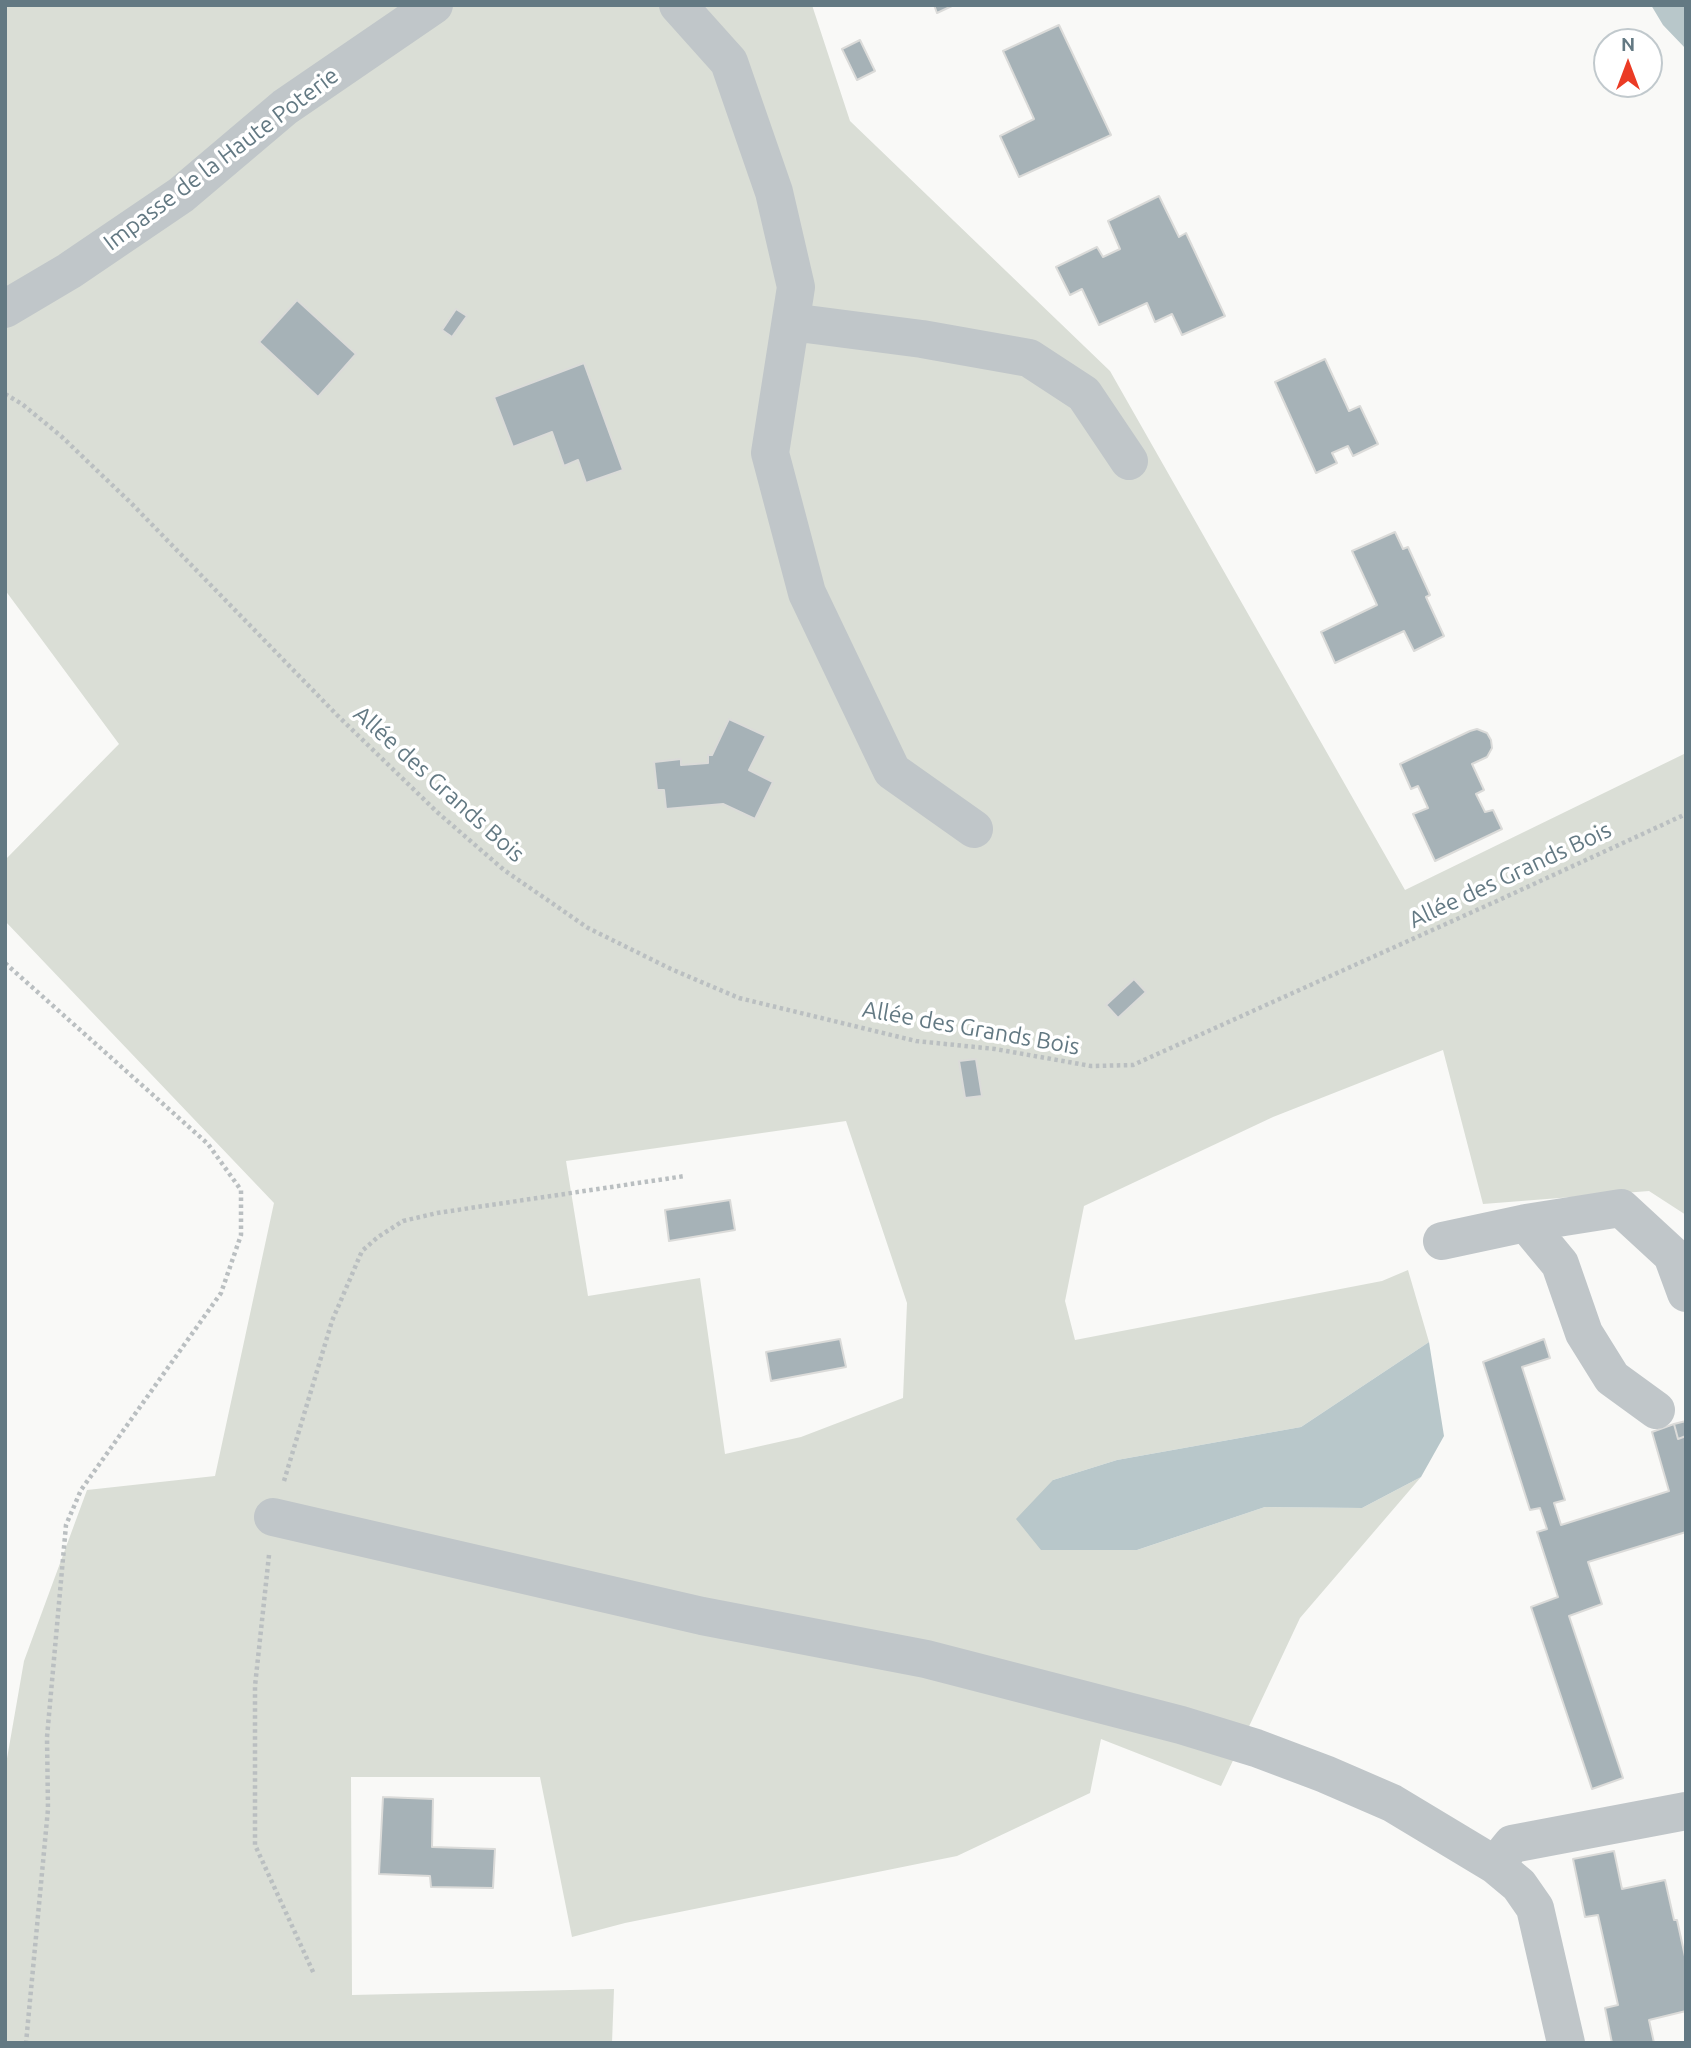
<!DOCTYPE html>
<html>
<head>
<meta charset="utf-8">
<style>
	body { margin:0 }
	#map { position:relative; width:1691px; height:2048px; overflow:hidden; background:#f9f9f7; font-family:Ubuntu,sans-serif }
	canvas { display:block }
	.frame { position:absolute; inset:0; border:7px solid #637983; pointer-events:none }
	.north { position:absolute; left:1593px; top:28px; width:70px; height:70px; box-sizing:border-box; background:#fff; border:2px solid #c1c9cd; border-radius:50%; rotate:0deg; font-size:19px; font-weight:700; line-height:28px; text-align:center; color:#637983 }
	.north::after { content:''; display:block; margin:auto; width:24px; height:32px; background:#eb3b25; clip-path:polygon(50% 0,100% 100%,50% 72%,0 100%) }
</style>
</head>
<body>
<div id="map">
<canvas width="1691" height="2048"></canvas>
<div class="frame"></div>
<div class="north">N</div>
</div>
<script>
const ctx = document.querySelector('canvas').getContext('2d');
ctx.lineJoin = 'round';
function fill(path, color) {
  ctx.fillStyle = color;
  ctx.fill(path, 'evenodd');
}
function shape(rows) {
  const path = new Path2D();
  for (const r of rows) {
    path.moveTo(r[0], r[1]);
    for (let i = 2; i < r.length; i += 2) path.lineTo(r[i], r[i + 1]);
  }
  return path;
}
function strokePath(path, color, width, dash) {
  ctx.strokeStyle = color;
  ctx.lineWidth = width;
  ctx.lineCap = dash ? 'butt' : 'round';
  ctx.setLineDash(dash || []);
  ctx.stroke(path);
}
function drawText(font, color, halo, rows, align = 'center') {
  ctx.font = font + ' Ubuntu,sans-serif';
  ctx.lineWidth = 7;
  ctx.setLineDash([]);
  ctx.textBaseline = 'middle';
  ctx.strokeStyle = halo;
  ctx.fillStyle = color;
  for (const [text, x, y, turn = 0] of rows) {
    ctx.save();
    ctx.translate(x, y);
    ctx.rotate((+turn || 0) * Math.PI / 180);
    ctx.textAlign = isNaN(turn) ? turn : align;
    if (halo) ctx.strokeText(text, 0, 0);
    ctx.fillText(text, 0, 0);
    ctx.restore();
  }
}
const green = shape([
	[5,5,812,5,850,121,1110,371,1405,890,1686,753,1686,1215,1649,1191,1483,1204,1443,1050,1273,1117,1084,1206,1065,1301,1075,1340,1382,1281,1408,1270,1429,1342,1301,1427,1117,1460,1053,1480,1137,1550,1265,1507,1362,1508,1421,1477,1300,1618,1221,1786,1101,1739,1090,1793,957,1856,625,1923,572,1937,540,1777,351,1777,352,1995,614,1989,612,2043,5,2043,5,1770,24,1661,87,1490,215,1476,274,1203,5,921,5,860,119,744,5,590],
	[846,1121,907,1303,903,1398,801,1437,725,1454,700,1278,588,1296,566,1161]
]);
const water = shape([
	[1651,5,1686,5,1686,49,1663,25],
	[1429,1342,1444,1436,1421,1477,1362,1508,1265,1507,1137,1550,1041,1550,1016,1519,1053,1480,1117,1460,1301,1427]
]);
const building = shape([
	[934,5,954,5,937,13,934,5],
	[1059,25,1111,135,1019,177,1000,136,1034,119,1003,51,1059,25],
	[860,40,875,71,857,80,842,49,860,40],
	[1159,196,1179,237,1186,233,1225,316,1182,335,1172,314,1155,322,1147,303,1099,325,1082,289,1070,295,1056,267,1097,247,1103,257,1120,249,1108,221,1159,196],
	[297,300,356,354,318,397,259,342,297,300],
	[456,309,467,316,452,337,442,330,456,309],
	[1325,359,1349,411,1360,406,1378,444,1353,456,1348,446,1332,453,1337,463,1316,473,1275,382,1325,359],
	[584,363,623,470,586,483,578,460,564,466,552,432,513,447,494,397,584,363],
	[1395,532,1403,549,1408,547,1430,595,1426,597,1444,636,1414,651,1404,631,1335,663,1321,632,1377,605,1352,551,1395,532],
	[729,719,766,736,749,770,773,782,755,819,723,804,666,809,664,790,657,790,654,762,681,759,681,765,708,763,708,755,712,755,729,719],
	[1477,729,1487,733,1491,740,1492,748,1487,757,1472,764,1484,790,1476,794,1485,812,1493,810,1502,829,1435,861,1413,814,1428,808,1418,786,1411,789,1400,764,1470,731,1477,729],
	[1134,979,1146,992,1118,1018,1106,1005,1134,979],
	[976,1059,982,1096,965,1098,959,1061,976,1059],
	[730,1200,735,1230,669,1241,665,1210,730,1200],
	[840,1339,846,1367,771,1381,766,1352,840,1339],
	[1544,1339,1550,1358,1522,1367,1565,1500,1554,1503,1561,1525,1669,1491,1652,1432,1674,1424,1678,1439,1686,1436,1686,1532,1588,1562,1602,1604,1569,1616,1623,1778,1592,1789,1531,1607,1558,1597,1537,1532,1547,1529,1540,1508,1530,1510,1483,1362,1544,1339],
	[1686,1421,1686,1436,1678,1439,1674,1424,1686,1421],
	[383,1797,433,1799,432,1847,495,1849,493,1888,431,1887,430,1876,379,1874,383,1797],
	[1614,1851,1622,1889,1665,1880,1674,1920,1677,1920,1686,1961,1686,2011,1649,2020,1654,2043,1612,2043,1605,2008,1618,2005,1598,1915,1585,1917,1573,1859,1614,1851]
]);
const path = shape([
	[5,394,22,404,61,436,131,503,337,715,437,812,504,870,588,928,671,969,739,998,916,1041,995,1049,1091,1066,1133,1065,1499,900,1686,814],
	[5,963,208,1144,241,1190,241,1235,221,1293,81,1490,66,1525,47,1737,48,1809,26,2043],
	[284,1481,332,1321,362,1251,378,1237,403,1221,437,1213,685,1176],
	[269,1555,255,1686,255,1845,314,1974]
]);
const minor = shape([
	[678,5,729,62,774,192,796,287,770,453,807,593,892,771,974,829],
	[5,309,69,271,181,195,285,107,434,5],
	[791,322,922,339,1029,358,1084,394,1129,461],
	[1526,1223,1560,1264,1584,1333,1612,1378,1656,1410],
	[1442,1241,1526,1223,1621,1208,1672,1255,1686,1293],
	[273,1517,702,1616,926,1659,1181,1725,1256,1748,1325,1774,1392,1803,1495,1865,1519,1885,1535,1908,1566,2043],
	[1495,1865,1512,1844,1686,1811]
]);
const streetNames = [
	["Impasse de la Haute Poterie",221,159,-37],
	["Allée des Grands Bois",439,784,42],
	["Allée des Grands Bois",1510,875,-25],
	["Allée des Grands Bois",971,1028,10]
];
fill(green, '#daded6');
fill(water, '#b8c7ca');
fill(building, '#a6b2b7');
strokePath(building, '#dbdbd9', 2);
strokePath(path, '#babfc1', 4.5, [3.5, 3.5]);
strokePath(minor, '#c0c6c9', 38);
drawText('23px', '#637983', '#fff', streetNames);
</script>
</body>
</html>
